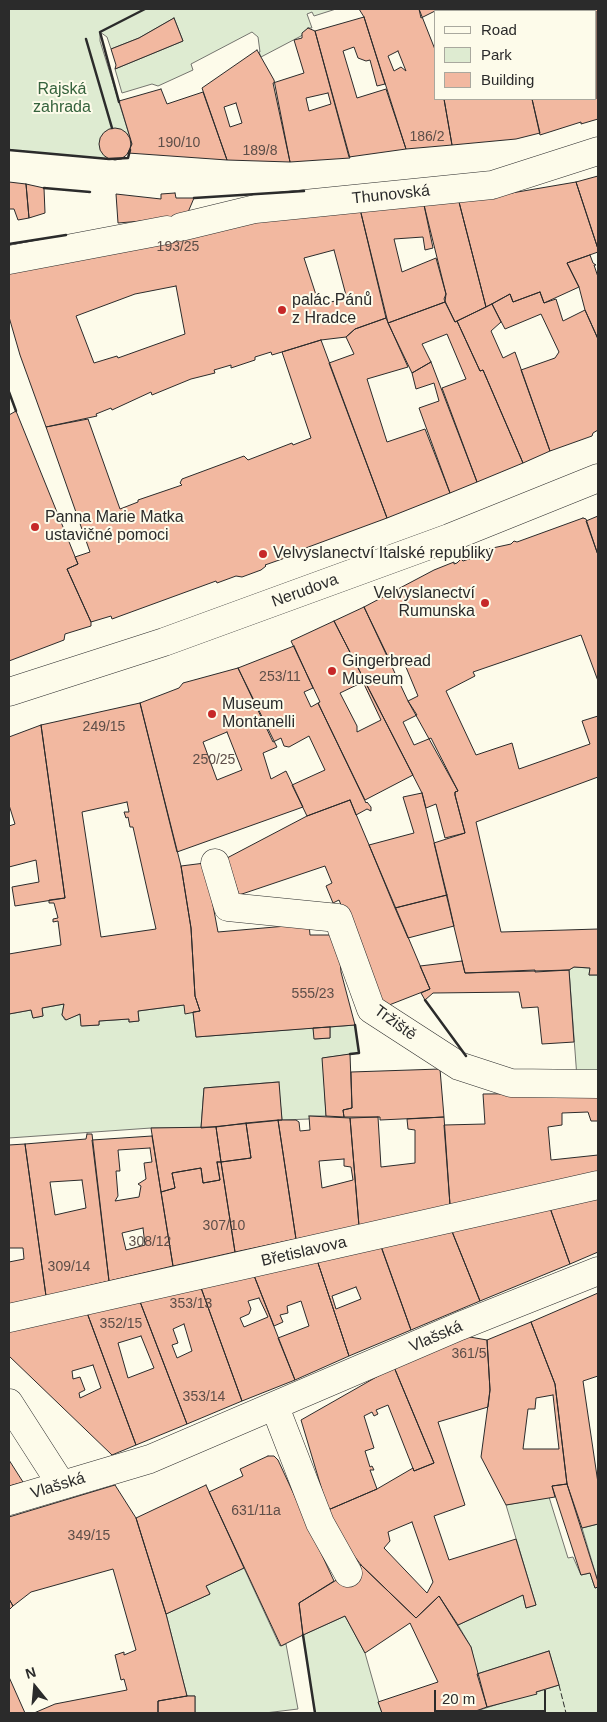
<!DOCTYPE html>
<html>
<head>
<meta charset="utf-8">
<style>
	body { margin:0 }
	#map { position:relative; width:607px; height:1722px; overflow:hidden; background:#fdfbea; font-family:Arial,sans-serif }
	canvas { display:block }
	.frame { position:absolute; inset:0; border:10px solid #2b2b2b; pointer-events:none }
	.legend { position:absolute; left:434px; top:10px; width:162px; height:90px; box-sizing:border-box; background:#fdfbea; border:1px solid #a9a89e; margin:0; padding:6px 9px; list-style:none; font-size:15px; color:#2b2b2b }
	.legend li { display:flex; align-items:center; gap:10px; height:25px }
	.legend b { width:25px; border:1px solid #a9a89e }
	.north { position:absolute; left:10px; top:1662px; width:50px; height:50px; -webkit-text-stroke:4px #fdfbea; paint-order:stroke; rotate:343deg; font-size:14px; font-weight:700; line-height:20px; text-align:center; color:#2b2b2b }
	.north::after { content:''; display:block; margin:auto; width:18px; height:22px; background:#2b2b2b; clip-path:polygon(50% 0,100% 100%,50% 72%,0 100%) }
	.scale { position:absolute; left:434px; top:1690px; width:112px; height:22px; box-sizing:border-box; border:2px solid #2b2b2b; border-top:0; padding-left:6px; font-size:15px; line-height:18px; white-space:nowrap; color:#2b2b2b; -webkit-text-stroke:4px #fdfbea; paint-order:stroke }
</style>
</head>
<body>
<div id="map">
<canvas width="607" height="1722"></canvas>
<div class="frame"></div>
<ul class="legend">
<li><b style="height:6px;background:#fdfbea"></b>Road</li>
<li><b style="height:14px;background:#deebd1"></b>Park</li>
<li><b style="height:14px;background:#f2b8a0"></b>Building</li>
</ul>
<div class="north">N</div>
<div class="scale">20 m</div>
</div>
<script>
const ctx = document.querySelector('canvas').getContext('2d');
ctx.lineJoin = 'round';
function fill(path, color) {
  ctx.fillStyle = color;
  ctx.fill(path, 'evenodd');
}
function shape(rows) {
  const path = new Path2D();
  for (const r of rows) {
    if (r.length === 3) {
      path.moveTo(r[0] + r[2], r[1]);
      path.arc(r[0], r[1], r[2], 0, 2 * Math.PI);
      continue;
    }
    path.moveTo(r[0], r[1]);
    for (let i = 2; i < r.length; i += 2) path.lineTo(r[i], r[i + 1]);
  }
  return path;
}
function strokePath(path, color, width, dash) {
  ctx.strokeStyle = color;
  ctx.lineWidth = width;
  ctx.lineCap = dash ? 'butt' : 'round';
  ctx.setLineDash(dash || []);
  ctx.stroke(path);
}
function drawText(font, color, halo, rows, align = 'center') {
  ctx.font = font + ' Arial,sans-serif';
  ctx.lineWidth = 4;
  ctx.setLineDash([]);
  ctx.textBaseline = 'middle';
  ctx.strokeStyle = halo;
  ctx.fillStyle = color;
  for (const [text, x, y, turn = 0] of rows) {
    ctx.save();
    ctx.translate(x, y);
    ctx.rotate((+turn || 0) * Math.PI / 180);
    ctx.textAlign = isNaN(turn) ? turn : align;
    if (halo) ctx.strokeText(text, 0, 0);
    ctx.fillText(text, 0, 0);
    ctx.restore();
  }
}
const green = shape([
	[9,9,336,9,314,16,312,12,307,14,312,28,308,28,301,36,261,57,259,52,260,52,258,37,252,32,191,64,193,70,158,86,152,84,122,93,115,69,183,41,174,18,139,38,111,49,107,37,100,32,100,41,132,144,128,153,122,159,109,159,9,150,9,9],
	[574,967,590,968,589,975,598,975,598,1076,577,1078,569,970,574,967],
	[64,1004,62,1015,65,1020,80,1014,82,1026,99,1025,99,1021,129,1019,129,1022,139,1021,138,1011,184,1005,193,1012,196,1037,313,1028,315,1039,330,1038,330,1027,355,1025,359,1053,323,1058,326,1116,310,1116,309,1119,282,1120,278,1082,204,1088,201,1128,151,1128,9,1138,9,1014,31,1010,33,1018,43,1016,42,1008,64,1004],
	[549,1497,568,1558,573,1557,581,1575,590,1573,595,1588,598,1587,598,1713,470,1713,559,1685,549,1651,477,1674,471,1647,458,1625,523,1595,526,1608,536,1605,506,1505,549,1497],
	[598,1524,598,1582,582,1528,598,1524],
	[244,1568,280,1646,286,1644,298,1709,265,1713,195,1713,195,1696,187,1696,166,1614,210,1594,206,1586,244,1568],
	[345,1616,365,1653,382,1713,315,1713,303,1635,345,1616]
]);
const building = shape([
	[359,9,419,9,436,52,436,99,444,99,452,145,406,149,364,17,359,9],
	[398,51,406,71,401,67,394,71,388,56,398,51],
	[419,9,439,9,421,18,419,9],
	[472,9,506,9,507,11,473,11,472,9],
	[559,9,598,9,598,119,581,124,581,122,540,135,532,99,596,99,596,11,561,11,559,9],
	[364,17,385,84,377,86,370,60,366,61,358,58,354,47,343,51,357,98,386,89,406,149,349,157,315,31,364,17],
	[174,18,183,41,115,69,116,65,111,49,139,38,174,18],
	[308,28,315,31,350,158,290,162,273,83,304,73,294,40,302,38,302,33,308,28],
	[328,93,331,104,309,111,306,98,328,93],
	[257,50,274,80,290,162,227,160,202,88,257,50],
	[236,103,242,123,230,127,224,107,236,103],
	[161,89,167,104,203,92,227,160,128,153,132,144,119,101,161,89],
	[444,99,532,99,540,133,516,139,452,145,444,99],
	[115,144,16],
	[598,176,598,249,576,182,598,176],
	[9,182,26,184,29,218,18,220,14,209,9,209,9,182],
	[576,182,598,249,598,252,567,263,579,287,544,303,540,292,513,302,510,294,486,307,459,202,576,182],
	[26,184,44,188,45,213,29,218,26,184],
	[175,193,176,198,194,198,186,217,257,222,360,209,386,318,355,329,346,337,321,340,272,355,271,352,255,357,255,360,231,368,231,365,214,370,215,373,191,379,152,395,151,392,112,410,111,408,96,414,97,416,46,427,20,355,9,317,9,273,165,219,118,223,116,194,161,199,161,194,175,193],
	[334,250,347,299,319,304,304,258,334,250],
	[176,286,185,334,118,358,117,356,94,363,76,316,135,294,176,286],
	[459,202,486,307,455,322,444,299,446,294,424,205,459,202],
	[424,205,433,248,425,250,423,237,394,239,402,272,436,258,446,294,445,302,388,323,360,209,424,205],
	[590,255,593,263,596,265,594,265,598,277,598,339,585,310,579,287,567,263,590,255],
	[540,292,544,303,556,299,563,321,585,310,598,339,598,430,593,433,592,436,550,451,521,370,555,358,559,352,541,314,505,329,492,304,510,294,513,302,540,292],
	[445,302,455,322,457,321,480,371,483,370,523,463,477,482,442,388,466,379,447,334,422,344,431,362,412,373,388,323,445,302],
	[492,304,501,322,491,331,503,358,515,352,550,451,523,463,483,370,480,371,457,321,492,304],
	[386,318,408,367,367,379,387,442,425,429,450,493,387,518,329,363,354,354,346,337,355,329,386,318],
	[321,340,387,518,284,556,285,558,265,565,266,566,261,570,242,577,236,576,217,583,216,581,112,619,111,616,91,622,67,569,78,564,75,557,90,552,46,427,88,419,120,509,138,502,138,500,182,485,180,483,182,479,244,456,248,460,292,443,293,445,311,438,282,352,321,340],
	[431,362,477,482,450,493,419,408,439,401,434,383,416,389,412,373,431,362],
	[16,411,78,564,67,569,91,622,91,626,65,634,64,640,9,661,9,415,16,411],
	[598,516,598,555,586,521,598,516],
	[583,518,586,519,598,555,598,681,581,635,473,672,475,676,446,691,476,755,512,743,519,769,590,744,582,721,598,716,598,777,476,822,501,932,598,929,598,975,589,975,590,968,574,967,569,970,535,972,535,970,465,973,434,843,465,833,455,795,455,792,458,791,408,701,418,696,403,660,392,665,364,607,434,570,454,562,454,564,457,563,461,559,463,561,478,556,479,553,484,554,488,549,511,544,514,541,517,542,583,518],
	[364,607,408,701,417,715,403,722,414,745,431,738,458,791,455,792,455,795,465,833,445,838,436,804,426,808,422,793,334,621,364,607],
	[334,621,413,775,365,800,318,703,320,702,291,641,334,621],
	[363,682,381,720,357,732,357,726,340,693,363,682],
	[294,646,313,688,304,692,311,707,318,703,366,803,367,802,371,807,371,811,367,809,356,815,350,800,307,816,292,785,325,770,309,736,289,747,284,746,281,738,273,742,238,668,294,646],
	[238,668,277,747,263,753,271,779,286,771,303,807,177,852,140,703,179,688,183,683,238,668],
	[227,732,242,770,217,780,203,742,227,732],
	[140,703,181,866,191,928,195,996,200,1011,185,1014,184,1005,138,1011,139,1021,129,1022,129,1019,99,1021,99,1025,81,1026,80,1014,66,1020,62,1015,64,1004,42,1008,43,1016,33,1018,31,1010,9,1014,9,954,61,945,58,921,53,922,53,919,58,918,54,903,49,903,49,900,65,898,41,725,140,703],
	[127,802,129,812,124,812,126,818,128,817,130,827,133,827,156,929,101,937,82,812,127,802],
	[41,725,65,898,15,906,12,887,39,882,36,860,9,867,9,826,15,824,9,805,9,737,41,725],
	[422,793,447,895,395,908,369,845,414,833,403,797,422,793],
	[350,800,430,989,384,1007,339,900,333,903,326,886,332,883,325,866,239,895,227,858,307,816,350,800],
	[205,863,218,932,309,924,310,935,332,935,339,948,341,972,355,1025,196,1037,193,1012,200,1011,195,996,191,928,181,866,205,863],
	[447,895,454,926,408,938,395,908,447,895],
	[462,961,465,973,569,970,574,1042,542,1044,538,1007,522,1008,519,992,433,993,425,1000,421,993,430,989,420,966,462,961],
	[330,1027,330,1038,314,1039,313,1028,330,1027],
	[350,1054,352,1108,343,1110,344,1117,326,1116,322,1058,350,1054],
	[440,1069,444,1117,380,1120,380,1117,344,1117,343,1110,352,1108,351,1072,440,1069],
	[279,1082,282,1120,201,1128,204,1088,279,1082],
	[598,1093,598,1121,591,1121,588,1112,562,1113,562,1125,548,1127,551,1160,598,1155,598,1174,450,1205,444,1125,485,1124,483,1094,598,1093],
	[309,1116,350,1118,359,1226,296,1239,278,1120,296,1120,299,1122,300,1131,310,1130,309,1116],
	[344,1159,344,1166,351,1167,353,1180,322,1188,319,1161,344,1159],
	[378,1117,381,1167,415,1163,415,1130,408,1129,407,1119,444,1117,450,1205,359,1226,350,1118,378,1117],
	[278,1120,296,1239,235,1252,221,1162,251,1158,246,1123,278,1120],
	[246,1123,251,1158,221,1162,216,1127,246,1123],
	[216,1127,221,1162,217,1162,220,1180,203,1183,201,1168,172,1173,175,1188,161,1192,151,1128,216,1127],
	[87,1134,92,1134,109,1281,46,1296,25,1144,86,1139,87,1134],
	[82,1180,86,1208,55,1215,50,1182,82,1180],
	[152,1136,173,1266,109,1281,92,1140,152,1136],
	[150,1148,152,1162,144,1163,146,1179,138,1184,141,1186,139,1197,115,1201,118,1196,116,1171,120,1171,118,1150,150,1148],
	[143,1228,145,1245,126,1250,122,1233,143,1228],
	[25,1144,46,1296,9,1304,9,1262,24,1259,23,1248,9,1248,9,1145,25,1144],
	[217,1162,221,1162,235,1252,173,1266,161,1192,175,1188,172,1173,201,1168,203,1183,220,1180,217,1162],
	[598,1197,598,1252,570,1264,550,1208,598,1197],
	[550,1208,570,1264,480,1301,451,1229,550,1208],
	[451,1229,480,1301,411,1330,380,1244,451,1229],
	[381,1246,411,1330,349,1356,317,1260,381,1246],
	[356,1287,361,1299,336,1309,332,1296,356,1287],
	[317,1260,349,1356,295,1380,278,1338,309,1326,301,1301,287,1306,288,1313,280,1315,283,1322,274,1326,253,1273,317,1260],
	[253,1273,295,1380,242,1401,200,1285,253,1273],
	[259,1298,268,1317,244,1327,240,1318,249,1314,251,1309,248,1301,259,1298],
	[200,1285,242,1401,187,1424,139,1299,200,1285],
	[184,1324,192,1351,177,1358,172,1345,178,1343,173,1329,184,1324],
	[598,1293,598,1376,583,1381,598,1483,598,1524,582,1528,567,1484,555,1384,531,1322,598,1293],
	[139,1299,187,1424,136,1445,86,1310,139,1299],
	[141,1336,154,1368,128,1378,118,1343,141,1336],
	[86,1310,136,1445,112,1455,9,1356,9,1330,86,1310],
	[93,1365,101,1388,80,1398,79,1393,85,1390,80,1377,73,1379,72,1371,93,1365],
	[531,1322,555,1384,567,1484,552,1486,555,1497,506,1505,481,1457,490,1390,487,1340,531,1322],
	[553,1395,559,1449,523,1449,528,1409,535,1409,536,1398,553,1395],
	[464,1336,487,1340,490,1390,488,1407,438,1422,465,1505,434,1516,449,1560,516,1539,536,1605,526,1608,523,1595,458,1625,439,1596,416,1618,361,1565,352,1553,328,1510,377,1489,413,1468,414,1471,434,1463,394,1367,464,1336],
	[412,1522,433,1582,427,1593,384,1548,390,1541,388,1532,412,1522],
	[394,1367,434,1463,414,1471,388,1405,376,1410,378,1414,374,1416,372,1412,364,1416,374,1448,365,1451,370,1467,372,1466,374,1470,370,1470,377,1489,328,1510,301,1420,394,1367],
	[268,1456,274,1456,278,1460,334,1581,299,1603,303,1635,281,1646,209,1492,243,1476,240,1469,268,1456],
	[9,1460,23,1482,9,1486,9,1460],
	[567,1484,598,1582,598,1587,595,1588,590,1573,581,1575,552,1486,567,1484],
	[115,1485,136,1518,166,1614,187,1696,158,1701,158,1713,34,1713,55,1704,127,1690,124,1679,121,1680,115,1655,124,1652,124,1655,136,1650,113,1569,31,1592,13,1606,9,1599,9,1517,115,1485],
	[206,1485,244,1568,206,1586,210,1594,166,1614,136,1518,206,1485],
	[361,1565,416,1618,439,1596,471,1647,487,1707,470,1713,382,1713,378,1702,438,1682,410,1623,365,1653,345,1616,303,1635,299,1603,361,1565],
	[9,1599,13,1606,9,1610,9,1599],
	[549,1651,559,1685,536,1692,537,1694,487,1707,477,1674,549,1651],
	[9,1677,25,1713,9,1713,9,1677],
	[187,1696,195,1696,195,1713,158,1713,158,1701,187,1696]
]);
const minor = shape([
	[181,227,255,209,492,185,598,151],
	[9,260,167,230],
	[9,692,164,642,449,538,598,478],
	[215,863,228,907,338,918,371,1009,459,1066,511,1083,598,1084],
	[9,1318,598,1185],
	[9,1403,61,1484],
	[275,1407,320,1523,348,1573],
	[9,1501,150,1459,460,1326,598,1271]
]);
const fence = shape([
	[559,1685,566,1713]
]);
const wall = shape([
	[86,39,112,128],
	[119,102,100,32,145,9],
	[9,150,109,159,128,158,130,150],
	[44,188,90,192],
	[194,198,304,191],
	[9,244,66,235],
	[9,392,16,411],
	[425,1000,466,1056],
	[350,1054,359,1053,355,1025],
	[303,1635,315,1713]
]);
const markers = [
	[282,310,5,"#c62828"],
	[35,527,5,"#c62828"],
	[263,554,5,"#c62828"],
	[485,603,5,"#c62828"],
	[332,671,5,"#c62828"],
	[212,714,5,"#c62828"]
];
const numberNames = [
	["186/2",427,137],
	["190/10",179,143],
	["189/8",260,151],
	["193/25",178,247],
	["253/11",280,677],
	["249/15",104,727],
	["250/25",214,760],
	["555/23",313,994],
	["307/10",224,1226],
	["308/12",150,1242],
	["309/14",69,1267],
	["353/13",191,1304],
	["352/15",121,1324],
	["361/5",469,1354],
	["353/14",204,1397],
	["631/11a",256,1511],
	["349/15",89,1536]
];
const parkNames = [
	["Rajská",62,90],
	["zahrada",62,108]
];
const streetNames = [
	["Thunovská",391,195,-6],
	["Nerudova",305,591,-20],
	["Tržiště",395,1023,36],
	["Břetislavova",304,1252,-13],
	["Vlašská",436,1337,-23],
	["Vlašská",58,1486,-17]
];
const poiNames = [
	["palác Pánů",292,301],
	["z Hradce",292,319],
	["Panna Marie Matka",45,518],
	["ustavičné pomoci",45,536],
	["Velvyslanectví Italské republiky",273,554],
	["Velvyslanectví",475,594,"right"],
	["Rumunska",475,612,"right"],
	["Gingerbread",342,662],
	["Museum",342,680],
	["Museum",222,705],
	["Montanelli",222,723]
];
fill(green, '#deebd1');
strokePath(green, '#74746e', 1);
fill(building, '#f2b8a0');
strokePath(building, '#2b2b2b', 1);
strokePath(minor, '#2b2b2b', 29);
strokePath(minor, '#fdfbea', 28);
strokePath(fence, '#2b2b2b', 1, [6, 2.5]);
strokePath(wall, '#2b2b2b', 2.5);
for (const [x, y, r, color] of markers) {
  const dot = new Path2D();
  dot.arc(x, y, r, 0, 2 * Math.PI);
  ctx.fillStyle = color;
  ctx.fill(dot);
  strokePath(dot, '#fdfbea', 2);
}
drawText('14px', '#5d4e48', null, numberNames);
drawText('16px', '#34623c', '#fdfbea', parkNames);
drawText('16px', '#2b2b2b', '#fdfbea', streetNames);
drawText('16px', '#2b2b2b', '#fdfbea', poiNames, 'left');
</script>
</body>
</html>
